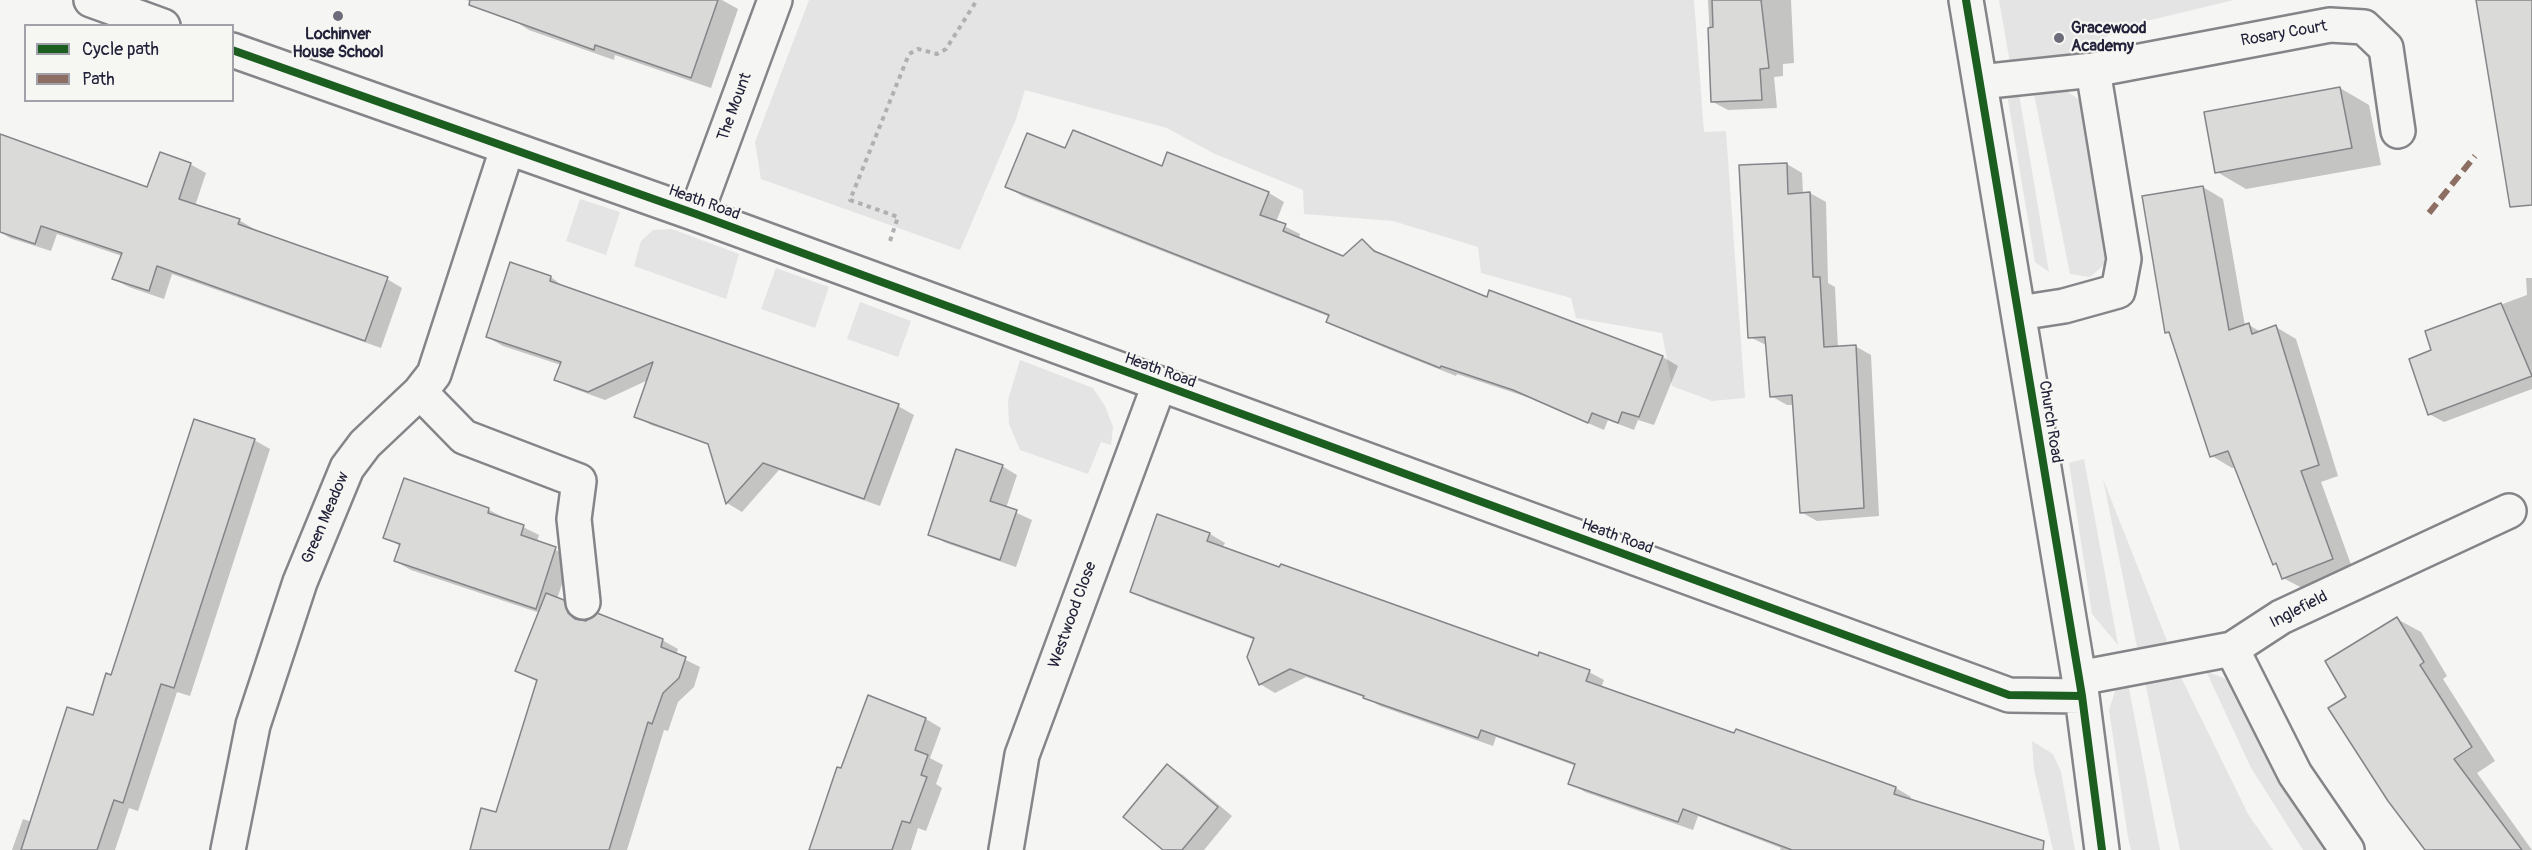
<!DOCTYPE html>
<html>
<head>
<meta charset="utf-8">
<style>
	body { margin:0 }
	#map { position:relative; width:2532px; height:850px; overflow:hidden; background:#f5f5f3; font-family:Pangolin,sans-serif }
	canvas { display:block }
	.legend { position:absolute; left:24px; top:24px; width:210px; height:78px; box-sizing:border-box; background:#f6f6f2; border:2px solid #a1a1a9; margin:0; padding:8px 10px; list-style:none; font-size:18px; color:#22223b }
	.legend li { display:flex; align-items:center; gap:12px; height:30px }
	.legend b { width:30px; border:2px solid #a1a1a9 }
</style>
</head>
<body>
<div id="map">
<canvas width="2532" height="850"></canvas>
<ul class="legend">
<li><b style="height:8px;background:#1b5e20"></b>Cycle path</li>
<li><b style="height:8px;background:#8d6e63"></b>Path</li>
</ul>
</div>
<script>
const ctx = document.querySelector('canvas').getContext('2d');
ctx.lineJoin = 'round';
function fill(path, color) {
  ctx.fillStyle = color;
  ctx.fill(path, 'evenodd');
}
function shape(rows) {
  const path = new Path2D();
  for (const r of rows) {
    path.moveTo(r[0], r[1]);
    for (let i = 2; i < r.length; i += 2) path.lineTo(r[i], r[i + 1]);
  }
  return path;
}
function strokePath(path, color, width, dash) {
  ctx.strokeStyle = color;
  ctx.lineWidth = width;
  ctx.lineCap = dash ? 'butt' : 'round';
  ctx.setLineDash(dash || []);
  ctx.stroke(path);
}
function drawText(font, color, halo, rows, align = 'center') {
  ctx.font = font + ' Pangolin,sans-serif';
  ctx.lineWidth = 4.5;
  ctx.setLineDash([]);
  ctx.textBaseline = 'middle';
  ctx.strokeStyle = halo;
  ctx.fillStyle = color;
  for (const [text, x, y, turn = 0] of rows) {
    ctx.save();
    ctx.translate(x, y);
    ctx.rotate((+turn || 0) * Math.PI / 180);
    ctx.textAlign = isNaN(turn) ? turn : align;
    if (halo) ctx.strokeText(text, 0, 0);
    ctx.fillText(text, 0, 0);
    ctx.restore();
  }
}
const green = shape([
	[809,0,1694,0,1704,132,1726,131,1745,398,1712,401,1672,386,1662,333,1576,318,1571,298,1481,273,1478,247,1393,221,1304,214,1303,190,1213,153,1167,128,1025,90,1016,119,960,250,761,179,755,142],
	[1999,0,2234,0,2134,24,2042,66,2010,63],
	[2060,87,2080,100,2111,259,2090,277,2070,274,2033,89],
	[2018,88,2049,272,2035,262,2008,100,2013,89],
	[580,199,620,212,606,255,566,241],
	[672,229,739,254,726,299,634,266,641,241,653,230],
	[776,268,829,287,815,328,761,309],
	[860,302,911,321,898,357,847,339],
	[1020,360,1093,388,1105,406,1113,427,1111,445,1101,442,1088,474,1020,450,1009,424,1008,400],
	[2084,459,2118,645,2092,614,2069,463],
	[2103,479,2167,641,2153,647,2137,647],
	[2206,671,2226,679,2294,801,2325,850,2303,850,2251,768],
	[2143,672,2179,673,2248,814,2273,850,2180,850],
	[2127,678,2160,850,2131,850,2128,837,2109,710,2117,685],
	[2032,741,2053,754,2061,772,2075,850,2053,850,2034,770]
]);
const shadow = shape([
	[466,0,722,0,738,9,711,88,615,55,614,60,529,30,510,18,511,14],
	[1708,0,1791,0,1794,63,1783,64,1783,76,1774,77,1777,108,1728,110,1713,102],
	[2340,88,2369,105,2381,165,2246,189,2217,172],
	[0,137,148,189,190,164,206,173,195,206,239,220,254,229,254,231,387,279,402,288,381,348,172,274,164,299,129,287,113,279,122,256,57,234,51,251,10,238,0,232],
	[1066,150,1163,168,1168,154,1269,193,1284,202,1276,222,1300,234,1299,239,1344,258,1362,241,1385,257,1488,299,1490,292,1663,357,1678,366,1654,425,1638,420,1634,430,1608,420,1604,430,1530,398,1457,374,1456,376,1388,349,1344,330,1328,321,1330,317,1022,196,1007,187],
	[1787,164,1802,173,1803,194,1810,193,1826,202,1828,283,1835,287,1838,348,1855,346,1871,355,1879,516,1817,521,1801,512,1794,405,1787,405,1771,396,1768,346,1750,337],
	[2203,187,2223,199,2245,326,2249,325,2261,332,2276,327,2296,339,2338,476,2321,482,2353,570,2304,589,2283,578,2279,566,2274,564,2236,467,2232,468,2212,456,2171,335,2166,332],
	[551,277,565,288,898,406,914,415,880,506,779,470,742,512,727,503,714,460,719,447,651,425,636,416,648,380,605,400,572,388,556,379,561,365,503,346,487,337],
	[2526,278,2532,278,2532,389,2444,422,2429,414,2433,351,2427,332,2527,295],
	[254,440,270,449,190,696,177,692,138,811,129,808,115,850,12,850,23,819,32,822,94,717,112,676],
	[1002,466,1017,475,1006,508,1032,520,1016,567,946,543,930,534],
	[489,510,539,535,537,542,571,557,557,599,579,611,582,622,662,640,678,649,676,655,700,667,694,687,678,702,668,731,664,730,627,850,471,850,497,814,538,682,517,671,540,613,411,570,395,561,400,546,385,537],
	[1158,516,1210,534,1225,543,1222,548,1539,658,1589,672,1604,680,1601,688,1735,735,1737,731,1896,788,1911,797,1909,801,1985,850,1780,850,1781,848,1698,816,1693,830,1585,792,1570,783,1576,766,1496,737,1493,746,1380,706,1366,698,1306,677,1275,693,1260,684,1255,640,1147,600,1132,591],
	[2397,619,2421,632,2447,676,2443,679,2495,761,2477,773,2532,850,2426,850,2348,697],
	[869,697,926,719,941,728,930,758,943,765,936,784,942,788,926,831,918,828,911,850,810,850],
	[1168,766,1183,775,1232,816,1204,850,1165,850]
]);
const building = shape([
	[470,0,718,0,691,78,595,45,594,50,469,5,470,0],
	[1712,0,1761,0,1769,68,1760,69,1762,100,1711,102,1708,28,1713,27,1712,0],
	[2476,0,2532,0,2532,205,2510,207,2476,0],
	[2340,87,2352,148,2215,173,2204,112,2340,87],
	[1073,130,1162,166,1167,152,1269,192,1260,215,1286,224,1283,231,1343,256,1362,239,1374,251,1487,297,1489,290,1663,356,1639,417,1622,412,1618,423,1592,413,1588,423,1513,390,1441,366,1440,368,1370,340,1326,322,1329,315,1005,187,1027,133,1065,148,1073,130],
	[0,134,147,187,160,152,191,163,179,199,240,219,238,224,388,277,365,341,157,266,149,291,112,279,122,253,41,226,35,244,0,232,0,134],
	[1787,163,1788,194,1810,192,1813,277,1820,277,1824,347,1856,345,1864,508,1800,513,1792,395,1770,397,1765,337,1748,338,1739,165,1787,163],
	[2203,186,2229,330,2249,323,2252,334,2276,325,2319,465,2301,471,2333,559,2282,579,2276,563,2273,565,2228,451,2210,457,2169,332,2165,333,2142,196,2203,186],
	[510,262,551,276,550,281,899,404,864,499,763,463,726,504,708,444,634,417,653,362,588,392,554,380,561,362,486,337,510,262],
	[2501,303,2532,376,2428,415,2409,359,2431,350,2425,331,2501,303],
	[194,419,255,439,174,688,161,684,123,803,114,800,97,850,21,850,67,707,93,715,106,673,111,675,194,419],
	[956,449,1003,465,990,501,1017,510,1000,560,928,535,956,449],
	[404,478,489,508,488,513,524,525,521,535,556,547,536,609,394,561,400,544,383,538,404,478],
	[1157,514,1210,533,1207,541,1279,567,1281,564,1538,656,1539,652,1590,670,1586,681,1734,733,1736,729,1896,787,1894,794,2044,841,2043,850,1792,850,1683,809,1678,822,1568,784,1575,764,1481,730,1478,738,1363,698,1364,696,1290,669,1259,685,1247,657,1254,638,1130,592,1157,514],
	[546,593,564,600,568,613,575,619,586,621,597,613,663,639,661,647,686,657,679,678,663,693,652,724,648,722,609,850,470,850,481,808,496,812,537,680,515,671,546,593],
	[2397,617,2424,662,2420,665,2472,747,2454,759,2522,850,2425,850,2388,801,2328,708,2346,697,2325,661,2397,617],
	[868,695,926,718,915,750,928,755,921,775,927,777,910,823,902,821,892,850,809,850,837,767,841,768,868,695],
	[1167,764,1218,807,1182,850,1163,850,1123,817,1167,764]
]);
const path = shape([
	[890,241,898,217,850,200,909,54,918,49,937,54,946,49,977,0]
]);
const minor = shape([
	[91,0,163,26],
	[1966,0,2082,696,2102,850],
	[232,50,696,214,2009,695,2082,696],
	[1980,82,2093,70,2330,25,2364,27,2386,48,2398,131],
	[696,214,775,0],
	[2019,313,2064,306,2118,291,2124,259,2093,70],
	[420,392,464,437,579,481,574,519,583,602],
	[2232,649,2295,774,2347,850],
	[2079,678,2232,649,2281,617,2509,511],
	[228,850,253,725,300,582,347,468,365,444,420,392,434,374,507,149],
	[1006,850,1022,755,1159,385]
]);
const quiet = shape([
	[2429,213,2475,156]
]);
const cycleway = shape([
	[1966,0,2082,696,2102,850],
	[232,50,696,214,2009,695,2082,696]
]);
const markers = [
	[338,16,6,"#6c6c7b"],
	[2059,38,6,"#6c6c7b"]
];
const poiNames = [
	["Gracewood",2071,29],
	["Academy",2071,47],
	["Lochinver",338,35,"center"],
	["House School",338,53,"center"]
];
const streetNames = [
	["Rosary Court",2284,34,-10],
	["The Mount",735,107,-70],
	["Heath Road",704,203,20],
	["Heath Road",1160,371,20],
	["Church Road",2050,422,81],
	["Green Meadow",326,518,-67],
	["Heath Road",1617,537,20],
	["Inglefield",2299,610,-27],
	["Westwood Close",1073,615,-70]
];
fill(green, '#e4e4e4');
fill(shadow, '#0003');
fill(building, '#dadad9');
strokePath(building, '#858589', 1.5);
strokePath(minor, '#858589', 38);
strokePath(path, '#b0b0b2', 4, [4.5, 4.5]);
strokePath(minor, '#f5f5f3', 33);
strokePath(quiet, '#8d6e63', 6, [12, 6]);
strokePath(cycleway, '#1b5e20', 8);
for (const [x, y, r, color] of markers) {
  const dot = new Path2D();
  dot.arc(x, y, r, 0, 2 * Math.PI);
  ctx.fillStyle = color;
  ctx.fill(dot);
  strokePath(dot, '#f6f6f2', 2);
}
drawText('bold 16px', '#22223b', '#f6f6f2', poiNames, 'left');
drawText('16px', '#22223b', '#f6f6f2', streetNames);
</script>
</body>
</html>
